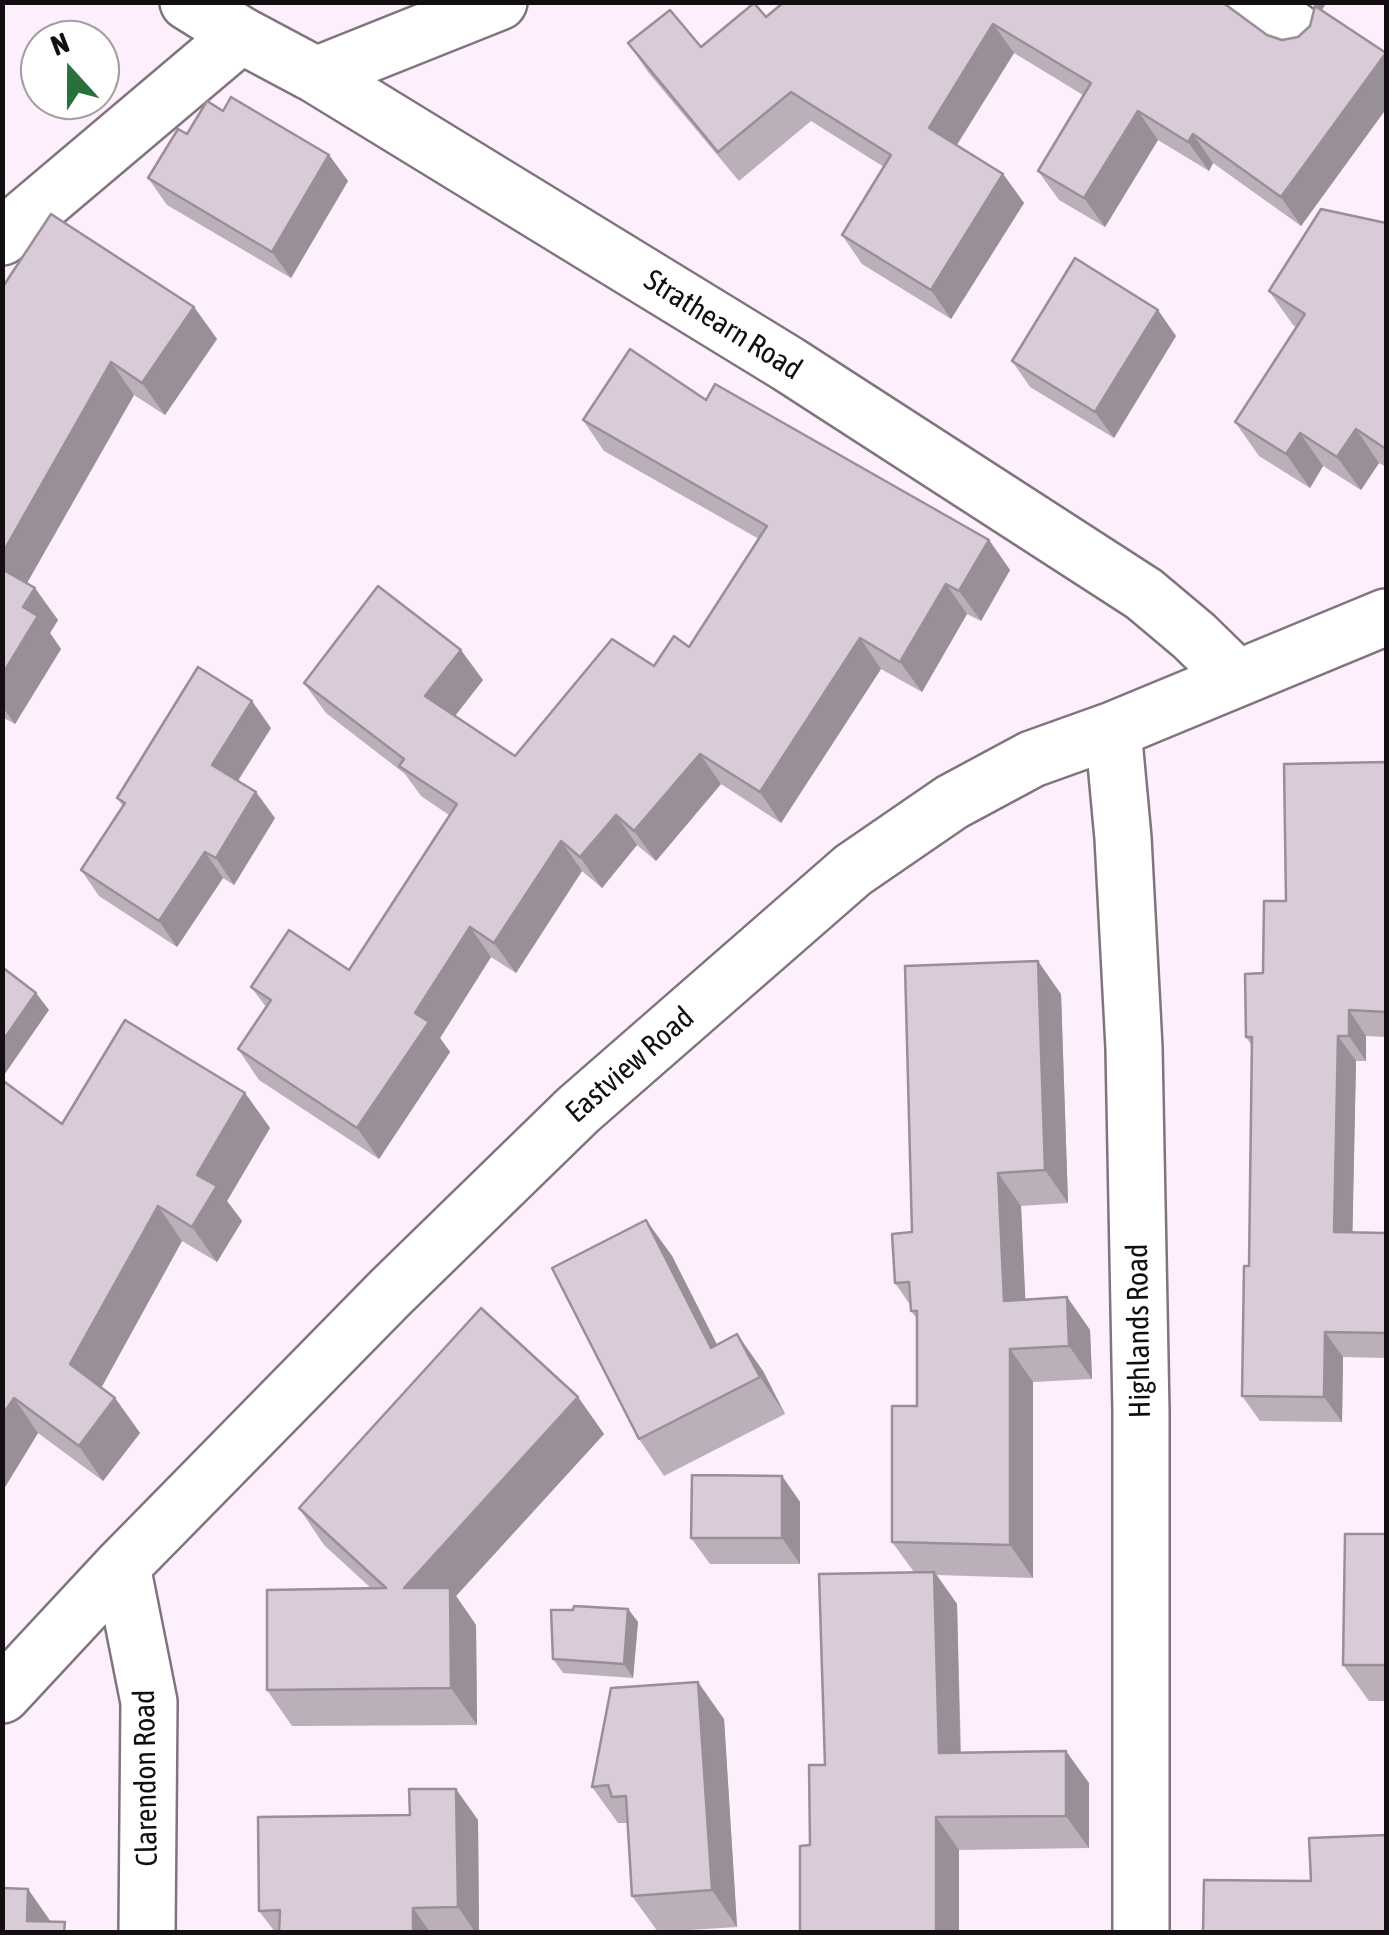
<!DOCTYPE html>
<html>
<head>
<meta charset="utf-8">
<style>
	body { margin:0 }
	#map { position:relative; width:1389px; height:1935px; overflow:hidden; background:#fdeffb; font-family:"Asap Condensed",sans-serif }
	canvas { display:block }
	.frame { position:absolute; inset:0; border:5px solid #130e12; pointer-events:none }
	.north { position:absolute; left:20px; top:20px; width:100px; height:100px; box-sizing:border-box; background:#fff; border:2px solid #a19fa0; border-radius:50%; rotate:339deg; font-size:28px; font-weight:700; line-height:40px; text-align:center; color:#130e12 }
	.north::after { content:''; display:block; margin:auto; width:35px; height:45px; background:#2a703b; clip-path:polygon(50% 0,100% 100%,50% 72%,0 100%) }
</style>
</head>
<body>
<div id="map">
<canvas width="1389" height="1935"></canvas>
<div class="frame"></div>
<div class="north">N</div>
</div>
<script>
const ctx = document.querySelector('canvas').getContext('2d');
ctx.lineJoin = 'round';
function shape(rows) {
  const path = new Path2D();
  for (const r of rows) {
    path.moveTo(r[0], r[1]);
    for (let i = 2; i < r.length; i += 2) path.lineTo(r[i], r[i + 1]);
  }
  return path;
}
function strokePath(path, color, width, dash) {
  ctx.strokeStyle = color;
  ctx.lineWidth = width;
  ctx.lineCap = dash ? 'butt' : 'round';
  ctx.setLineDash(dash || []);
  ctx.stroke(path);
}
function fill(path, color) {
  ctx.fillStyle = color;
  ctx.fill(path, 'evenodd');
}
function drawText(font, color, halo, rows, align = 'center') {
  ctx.font = font + ' "Asap Condensed",sans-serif';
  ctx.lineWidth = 9;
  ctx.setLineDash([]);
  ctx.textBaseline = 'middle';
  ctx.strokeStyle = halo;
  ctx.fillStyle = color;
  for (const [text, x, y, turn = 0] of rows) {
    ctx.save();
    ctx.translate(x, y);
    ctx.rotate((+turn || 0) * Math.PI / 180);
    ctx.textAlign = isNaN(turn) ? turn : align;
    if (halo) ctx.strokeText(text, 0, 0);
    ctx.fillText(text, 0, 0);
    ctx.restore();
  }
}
const minor = shape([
	[188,2,241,35,316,75,788,364,1144,594,1194,636,1237,678],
	[1255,2,1305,38],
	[316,75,499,2],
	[2,237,241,35],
	[1113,730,1123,838,1134,1048,1141,1412,1141,1932],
	[122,1566,149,1702,147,1932],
	[2,1695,122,1566,391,1292,578,1110,853,870,952,802,1032,759,1113,730,1386,617]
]);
const wall = shape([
	[784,2,1224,2,1267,35,1282,40,1298,37,1310,26,1315,6,1309,2,1327,2,1322,10,1386,53,1386,109,1301,226,1213,163,1209,171,1158,140,1105,227,1059,200,1038,171,1083,95,1014,53,957,145,1003,174,1024,203,951,319,862,264,842,235,884,167,811,121,739,181,648,72,628,43,701,47,766,17],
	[187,134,329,155,348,181,291,278,167,205,148,178],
	[1386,223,1386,467,1379,463,1361,490,1323,466,1310,488,1259,456,1235,422,1296,327,1293,325,1269,291],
	[2,288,194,307,217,339,165,415,134,395,27,583,58,620,50,633,61,649,15,724,2,717],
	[1176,336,1114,438,1030,387,1012,361],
	[706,400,989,540,1010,570,981,621,967,614,922,692,881,669,781,823,721,784,656,861,637,845,602,888,582,871,516,973,491,957,440,1038,450,1052,379,1159,259,1080,238,1049,266,1007,251,987,349,970,449,815,421,796,405,774,326,713,304,683,483,680,455,716,515,756,654,666,689,647,759,539,604,451,583,420],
	[271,728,238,781,275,818,234,885,223,878,177,947,99,896,81,870,123,806,117,798],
	[1386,762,1386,1037,1366,1036,1366,1061,1356,1061,1352,1233,1386,1233,1386,1358,1343,1357,1342,1422,1260,1421,1242,1396,1249,1266,1252,1046,1246,1037,1286,901],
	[1061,994,1068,1203,1021,1206,1025,1300,1067,1297,1090,1330,1092,1379,1033,1382,1033,1578,937,1575,957,1604,961,1753,1089,1783,1089,1848,959,1850,810,1845,825,1765,914,1572,892,1542,917,1406,917,1319,911,1311,911,1306,895,1283,912,1232],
	[2,1080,62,1124,245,1093,270,1128,227,1201,242,1221,217,1262,182,1241,101,1388,115,1398,140,1433,103,1481,38,1433,2,1492],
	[646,1220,672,1256,717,1345,737,1334,763,1371,785,1414,664,1476,639,1439],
	[578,1397,604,1434,456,1596,476,1625,477,1725,292,1726,267,1690,372,1589,324,1545,299,1508],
	[782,1476,800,1502,800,1564,710,1564,691,1538],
	[1386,1534,1386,1701,1369,1701,1343,1665],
	[628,1609,638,1622,633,1678,563,1673,553,1659],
	[724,1719,737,1927,658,1932,632,1896,628,1823,618,1823,592,1787],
	[410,1815,478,1820,479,1932,275,1932,259,1911]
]);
const shadedWall = shape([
	[1315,2,1327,2,1321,11],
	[993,24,1014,53,949,157,929,128],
	[1386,53,1386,109,1301,226,1281,197],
	[1138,111,1158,140,1105,227,1084,198],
	[1193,134,1213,163,1209,171,1188,142],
	[329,155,348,181,291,278,272,252],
	[1003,174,1024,203,951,319,931,290],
	[194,307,217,339,165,415,142,383],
	[1158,310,1176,336,1114,438,1095,412],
	[111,362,134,395,19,597,2,574,2,554],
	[1356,429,1379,463,1361,490,1337,457],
	[1300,433,1323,466,1310,488,1286,454],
	[989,540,1010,570,981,621,959,591],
	[946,584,967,614,922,692,900,662],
	[35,588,58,620,50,633,61,649,15,724,2,706,2,675,23,607],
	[860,638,881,669,781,823,760,792],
	[461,650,483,680,447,726,425,696],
	[252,701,271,728,231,791,212,765],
	[700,754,721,784,656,861,634,831],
	[256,792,275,818,234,885,216,858],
	[616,815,637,845,602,888,580,857],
	[561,841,582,871,516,973,494,943],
	[205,852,223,878,177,947,159,921],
	[470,927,491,957,440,1038,450,1052,379,1159,357,1128,415,1013],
	[1038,961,1061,994,1068,1203,1045,1170],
	[36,993,49,1010,2,1078,2,1042],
	[1349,1010,1366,1036,1366,1061,1349,1036],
	[1338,1036,1356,1061,1352,1258,1334,1232],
	[245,1093,270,1128,227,1201,242,1221,217,1262,192,1227,197,1175],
	[998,1173,1021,1206,1027,1333,1004,1301],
	[158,1206,182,1241,95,1399,70,1364],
	[646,1220,672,1256,737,1384,711,1348],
	[1067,1297,1090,1330,1092,1379,1069,1346],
	[1325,1332,1343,1357,1342,1422,1324,1397],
	[737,1334,763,1371,785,1414,760,1377],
	[1010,1349,1033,1382,1033,1578,1010,1545],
	[578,1397,604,1434,456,1596,476,1625,477,1725,451,1688,404,1588],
	[14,1398,38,1433,2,1492,2,1416],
	[115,1398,140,1433,103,1481,79,1446],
	[782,1476,800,1502,800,1564,782,1538],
	[934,1572,957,1604,961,1785,939,1753],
	[628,1609,638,1622,633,1678,624,1664],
	[698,1682,724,1719,737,1927,712,1890],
	[1066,1751,1089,1783,1089,1848,1066,1816],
	[456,1789,478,1820,479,1932,475,1932,458,1907],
	[936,1817,959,1850,959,1932,936,1932],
	[28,1889,51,1922,27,1921],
	[413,1908,430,1932,413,1932]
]);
const building = shape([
	[784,2,1222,2,1267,35,1282,40,1298,37,1310,26,1315,6,1386,53,1281,197,1193,134,1188,142,1138,111,1084,198,1038,171,1091,83,993,24,929,128,1003,174,931,290,842,235,891,155,791,92,718,152,628,43,670,10,701,47,754,3,766,17,784,2],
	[231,97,329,155,272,252,148,178,178,129,187,134,207,101,223,111,231,97],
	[1321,209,1386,223,1386,449,1356,429,1337,457,1300,433,1286,454,1235,422,1305,314,1269,291,1321,209],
	[51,214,194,307,142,383,111,362,2,554,2,288,51,214],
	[1075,258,1158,310,1095,412,1012,361,1075,258],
	[630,349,706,400,715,384,989,540,959,591,946,584,900,662,860,638,760,792,700,754,634,831,616,815,580,857,561,841,494,943,470,927,415,1013,429,1022,357,1128,238,1049,271,1000,251,987,289,930,349,970,457,804,399,766,404,759,304,683,378,586,461,650,425,696,515,756,612,639,654,666,674,636,689,647,767,526,583,420,630,349],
	[2,569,35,588,23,607,38,616,2,675,2,569],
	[198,667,252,701,212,765,256,792,216,858,205,852,159,921,81,870,125,803,117,798,198,667],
	[1386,762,1386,1012,1349,1010,1349,1036,1338,1036,1334,1232,1386,1233,1386,1333,1325,1332,1324,1397,1242,1396,1244,1266,1249,1266,1252,1037,1246,1037,1245,974,1263,973,1264,901,1286,901,1284,764,1386,762],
	[1038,961,1045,1170,998,1173,1004,1301,1067,1297,1069,1346,1010,1349,1010,1545,892,1542,892,1406,917,1406,917,1311,911,1311,909,1282,895,1283,892,1234,912,1232,905,966,1038,961],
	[2,967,36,993,2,1042,2,967],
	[125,1020,245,1093,197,1175,217,1186,192,1227,158,1206,70,1364,115,1398,79,1446,14,1398,2,1416,2,1080,62,1124,125,1020],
	[646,1220,711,1348,737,1334,760,1377,639,1439,552,1268,646,1220],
	[481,1308,578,1397,404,1588,450,1588,451,1688,267,1690,267,1590,386,1588,299,1508,481,1308],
	[692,1475,782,1476,782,1538,691,1538,692,1475],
	[1345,1534,1386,1534,1386,1665,1343,1665,1345,1534],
	[934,1572,939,1753,1066,1751,1066,1816,936,1817,936,1932,800,1932,800,1846,810,1845,809,1765,825,1765,819,1574,934,1572],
	[574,1606,628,1609,624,1664,553,1659,551,1610,573,1610,574,1606],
	[698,1682,712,1890,632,1896,626,1796,612,1797,608,1785,592,1787,611,1688,698,1682],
	[409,1789,456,1789,458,1907,413,1908,413,1932,279,1932,280,1910,259,1911,258,1817,410,1815,409,1789],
	[1386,1835,1386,1932,1203,1932,1204,1880,1311,1881,1309,1838,1386,1835],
	[2,1888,28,1889,27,1921,65,1922,64,1932,2,1932,2,1888]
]);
const streetNames = [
	["Strathearn Road",723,325,32],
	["Eastview Road",630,1065,-41],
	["Highlands Road",1139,1331,-91],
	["Clarendon Road",146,1778,-91]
];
strokePath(minor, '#80747f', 60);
strokePath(minor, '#fff', 55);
fill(wall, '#bbafba');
fill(shadedWall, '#988f97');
fill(building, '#d9ccd8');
strokePath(building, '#988f97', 2.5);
drawText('30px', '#130e12', '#fff', streetNames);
</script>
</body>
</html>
